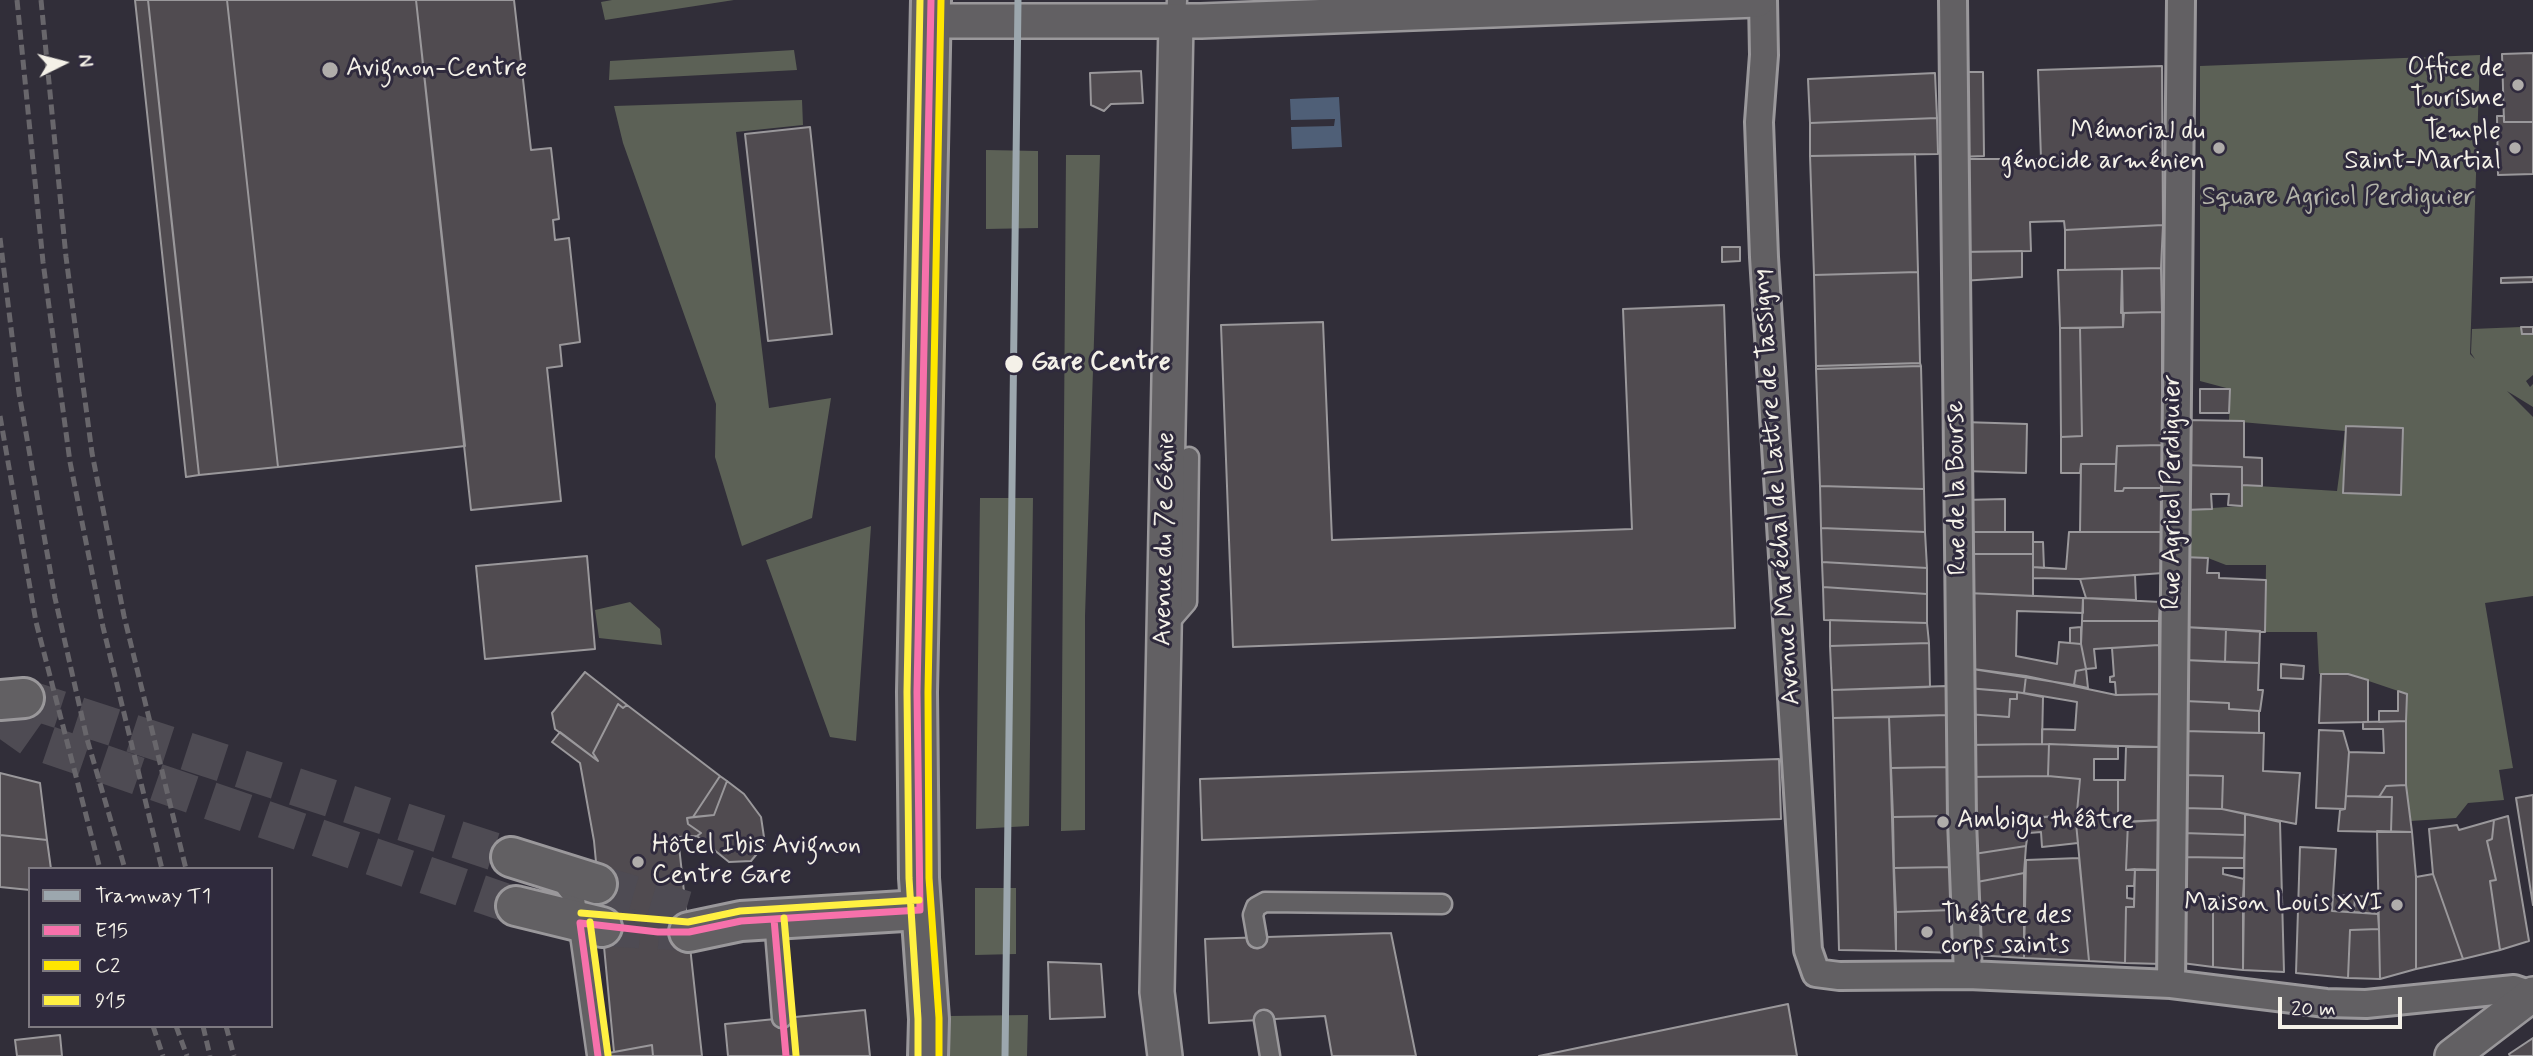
<!DOCTYPE html>
<html>
<head>
<meta charset="utf-8">
<style>
	body { margin:0 }
	#map { position:relative; width:2533px; height:1056px; overflow:hidden; background:#312e39; font-family:Mynerve,sans-serif }
	canvas { display:block }
	.legend { position:absolute; left:28px; top:867px; width:245px; height:161px; box-sizing:border-box; background:#2f2a3d; border:2px solid #7e7a81; margin:0; padding:9px 12px; list-style:none; font-size:21px; color:#f4f1e8 }
	.legend li { display:flex; align-items:center; gap:14px; height:35px }
	.legend b { width:35px; border:2px solid #7e7a81 }
	.north { position:absolute; left:28px; top:28px; width:70px; height:70px; -webkit-text-stroke:5px #2f2a3d; paint-order:stroke; rotate:84deg; font-size:19px; font-weight:700; line-height:28px; text-align:center; color:#f4f1e8 }
	.north::after { content:''; display:block; margin:auto; width:24px; height:32px; background:#f4f1e8; clip-path:polygon(50% 0,100% 100%,50% 72%,0 100%) }
	.scale { position:absolute; left:2278px; top:997px; width:124px; height:32px; box-sizing:border-box; border:4px solid #f4f1e8; border-top:0; padding-left:9px; font-size:21px; line-height:24px; white-space:nowrap; color:#f4f1e8; -webkit-text-stroke:5px #2f2a3d; paint-order:stroke }
</style>
</head>
<body>
<div id="map">
<canvas width="2533" height="1056"></canvas>
<ul class="legend">
<li><b style="height:9px;background:#9ca7ae"></b>Tramway T1</li>
<li><b style="height:9px;background:#f771ab"></b>E15</li>
<li><b style="height:9px;background:#ffe600"></b>C2</li>
<li><b style="height:9px;background:#fff042"></b>915</li>
</ul>
<div class="north">N</div>
<div class="scale">20 m</div>
</div>
<script>
const ctx = document.querySelector('canvas').getContext('2d');
ctx.lineJoin = 'round';
function fill(path, color) {
  ctx.fillStyle = color;
  ctx.fill(path, 'evenodd');
}
function shape(rows) {
  const path = new Path2D();
  for (const r of rows) {
    path.moveTo(r[0], r[1]);
    for (let i = 2; i < r.length; i += 2) path.lineTo(r[i], r[i + 1]);
  }
  return path;
}
function strokePath(path, color, width, dash) {
  ctx.strokeStyle = color;
  ctx.lineWidth = width;
  ctx.lineCap = dash ? 'butt' : 'round';
  ctx.setLineDash(dash || []);
  ctx.stroke(path);
}
function drawText(font, color, halo, rows, align = 'center') {
  ctx.font = font + ' Mynerve,sans-serif';
  ctx.lineWidth = 6;
  ctx.setLineDash([]);
  ctx.textBaseline = 'middle';
  ctx.strokeStyle = halo;
  ctx.fillStyle = color;
  for (const [text, x, y, turn = 0] of rows) {
    ctx.save();
    ctx.translate(x, y);
    ctx.rotate((+turn || 0) * Math.PI / 180);
    ctx.textAlign = isNaN(turn) ? turn : align;
    if (halo) ctx.strokeText(text, 0, 0);
    ctx.fillText(text, 0, 0);
    ctx.restore();
  }
}
const green = shape([
	[612,0,734,0,605,20,601,2],
	[794,50,797,70,609,80,610,61],
	[2480,55,2470,354,2475,359,2471,353,2472,329,2521,327,2522,334,2533,334,2533,375,2526,381,2530,387,2533,384,2533,407,2507,391,2533,417,2533,596,2485,603,2513,768,2499,770,2504,800,2468,803,2456,818,2411,821,2406,785,2407,694,2348,674,2319,674,2317,632,2265,632,2266,565,2226,565,2208,558,2183,557,2184,510,2241,506,2242,485,2337,491,2345,431,2229,421,2230,389,2200,381,2200,66],
	[802,100,803,125,736,132,769,408,831,398,812,518,742,546,715,457,716,404,623,143,614,106],
	[986,150,1038,151,1038,228,986,229],
	[1066,155,1100,155,1085,616,1085,830,1061,831],
	[980,498,1033,498,1029,826,976,829],
	[871,526,856,741,830,737,766,560],
	[630,602,660,629,662,645,599,638,595,610],
	[975,888,1016,888,1016,954,975,955],
	[1028,1015,1027,1056,949,1056,949,1016]
]);
const water = shape([
	[1339,97,1342,147,1292,149,1291,127,1334,126,1335,119,1291,120,1290,99]
]);
const building = shape([
	[135,0,148,0,169,198,199,475,186,477,135,0],
	[148,0,227,0,278,467,199,475,148,0],
	[227,0,416,0,465,446,278,467,227,0],
	[416,0,514,0,531,150,551,148,559,219,553,220,555,240,569,238,580,342,560,345,562,366,547,368,561,501,471,510,416,0],
	[2533,53,2533,122,2504,122,2502,54,2533,53],
	[2162,66,2163,225,2065,230,2064,221,2030,222,2031,251,1961,252,1959,159,2041,159,2038,70,2162,66],
	[1141,71,1143,103,1111,104,1104,111,1091,105,1090,73,1141,71],
	[1957,72,1983,72,1984,156,1958,157,1957,72],
	[1935,73,1937,118,1810,123,1808,79,1935,73],
	[2497,116,2504,116,2504,122,2533,122,2533,174,2498,175,2497,116],
	[1937,118,1938,154,1810,156,1810,123,1937,118],
	[810,127,832,334,768,341,745,134,810,127],
	[1915,154,1918,272,1814,275,1810,156,1915,154],
	[2163,225,2161,268,2065,270,2065,230,2163,225],
	[1722,247,1740,247,1740,261,1722,262,1722,247],
	[2022,251,2022,277,1962,281,1961,252,2022,251],
	[2161,268,2162,312,2121,313,2122,269,2161,268],
	[2122,269,2123,327,2060,328,2058,270,2122,269],
	[1918,272,1920,363,1816,366,1814,275,1918,272],
	[2533,277,2533,282,2501,283,2501,278,2533,277],
	[1724,305,1735,628,1233,647,1221,325,1323,322,1332,540,1632,529,1623,309,1724,305],
	[2162,312,2162,445,2117,446,2116,464,2081,464,2080,473,2061,473,2061,437,2082,436,2080,328,2123,327,2124,313,2162,312],
	[2521,327,2533,327,2533,334,2522,334,2521,327],
	[2060,328,2080,328,2082,436,2061,437,2060,328],
	[1920,363,1921,366,1816,369,1816,366,1920,363],
	[1921,366,1924,489,1820,486,1816,369,1921,366],
	[2200,389,2230,389,2229,413,2200,413,2200,389],
	[2185,420,2244,421,2244,457,2262,458,2262,486,2242,485,2242,467,2185,465,2185,420],
	[1963,422,2027,424,2026,473,1964,471,1963,422],
	[2346,426,2403,428,2401,495,2343,493,2346,426],
	[2162,445,2163,488,2124,488,2123,491,2115,491,2117,446,2162,445],
	[2081,464,2116,464,2115,491,2123,491,2124,488,2163,488,2162,532,2080,532,2081,464],
	[2185,465,2242,467,2242,506,2228,505,2229,494,2211,494,2212,509,2184,510,2185,465],
	[1820,486,1924,489,1925,532,1821,528,1820,486],
	[2005,499,2005,532,1965,532,1964,500,2005,499],
	[1821,528,1925,532,1927,568,1822,562,1821,528],
	[1965,532,2033,532,2033,554,1965,554,1965,532],
	[2069,532,2162,532,2163,573,2080,579,2033,578,2033,567,2066,569,2069,532],
	[2033,542,2043,542,2044,568,2033,567,2033,542],
	[1965,554,2033,554,2033,596,1967,593,1965,554],
	[587,556,595,649,485,659,476,566,587,556],
	[2183,557,2208,558,2207,573,2219,573,2219,578,2266,580,2265,632,2184,627,2183,557],
	[1822,562,1927,568,1927,594,1823,587,1822,562],
	[2135,575,2136,600,2086,598,2080,579,2135,575],
	[1823,587,1927,594,1927,623,1824,620,1823,587],
	[1967,593,2083,598,2083,613,2017,611,2016,656,2057,664,2059,642,2081,644,2086,669,2076,671,2074,685,1966,668,1967,593],
	[2083,598,2160,602,2159,621,2082,621,2083,598],
	[1830,620,1927,623,1929,643,1830,646,1830,620],
	[2082,621,2159,621,2159,645,2094,649,2096,668,2086,669,2081,644,2082,621],
	[2081,627,2081,644,2070,643,2070,628,2081,627],
	[2184,627,2226,629,2225,662,2184,660,2184,627],
	[2226,629,2260,631,2259,663,2225,662,2226,629],
	[1929,643,1930,687,1832,690,1830,646,1929,643],
	[2159,645,2160,694,2116,695,2115,682,2110,682,2110,677,2114,676,2112,648,2159,645],
	[2184,660,2259,663,2258,690,2263,690,2260,711,2229,709,2229,703,2185,701,2184,660],
	[2281,664,2304,666,2303,679,2281,678,2281,664],
	[1966,668,2026,676,2024,693,1967,688,1966,668],
	[2086,669,2088,688,2074,685,2076,671,2086,669],
	[585,672,627,705,623,708,618,704,593,753,598,761,555,729,552,713,585,672],
	[2321,674,2348,674,2368,680,2368,722,2319,723,2321,674],
	[2026,676,2116,695,2160,694,2161,747,2042,744,2042,729,2075,730,2077,702,2024,693,2026,676],
	[1946,686,1947,715,1833,718,1832,690,1946,686],
	[1967,688,2017,692,2017,699,2010,699,2009,717,1966,714,1967,688],
	[2398,691,2407,694,2406,721,2379,722,2379,711,2398,711,2398,691],
	[2017,692,2043,697,2042,744,1967,745,1966,714,2009,717,2010,699,2017,699,2017,692],
	[2184,701,2229,703,2229,709,2259,711,2259,733,2184,731,2184,701],
	[618,704,623,708,627,705,720,776,693,817,687,818,688,824,701,833,697,836,678,837,702,1056,653,1056,652,1045,614,1052,594,841,580,763,552,742,560,732,598,761,593,753,618,704],
	[1947,715,1948,767,1891,768,1889,717,1947,715],
	[1889,717,1896,951,1839,950,1833,718,1889,717],
	[2406,721,2406,785,2386,786,2379,797,2346,796,2349,752,2384,753,2383,729,2363,729,2363,722,2406,721],
	[2319,730,2343,731,2349,752,2345,809,2316,808,2319,730],
	[2184,731,2264,733,2263,771,2300,773,2296,824,2222,809,2223,776,2185,775,2184,731],
	[2049,744,2048,776,1968,777,1967,745,2049,744],
	[2049,744,2118,747,2118,759,2094,759,2094,780,2118,780,2118,822,2128,822,2126,870,2135,869,2134,886,2127,886,2127,898,2134,899,2134,907,2126,907,2125,963,2089,961,2076,823,2080,779,2048,776,2049,744],
	[2126,747,2161,747,2161,820,2118,822,2118,780,2125,780,2126,747],
	[1779,759,1781,819,1202,840,1200,779,1779,759],
	[1948,767,1950,816,1893,817,1891,768,1948,767],
	[0,773,40,783,47,840,0,835,0,773],
	[2185,775,2223,776,2222,809,2184,808,2185,775],
	[720,776,727,781,714,815,693,817,720,776],
	[2048,776,2080,779,2076,823,2069,823,2067,815,1971,824,1968,777,2048,776],
	[727,781,744,794,761,817,765,844,751,861,729,862,697,836,701,833,688,824,687,818,714,815,727,781],
	[2406,785,2412,832,2391,832,2392,797,2379,797,2386,786,2406,785],
	[2533,795,2533,905,2516,798,2533,795],
	[2346,796,2392,797,2391,832,2338,831,2340,810,2345,809,2346,796],
	[2184,808,2222,809,2245,814,2245,835,2183,833,2184,808],
	[2245,814,2280,822,2284,972,2243,970,2245,814],
	[2067,815,2069,823,2076,823,2078,843,2042,847,2041,832,2029,833,2030,818,2067,815],
	[1950,816,1952,867,1894,868,1893,817,1950,816],
	[2508,816,2529,941,2500,950,2490,881,2496,880,2487,841,2492,839,2494,820,2508,816],
	[2030,818,2026,846,1974,854,1971,824,2030,818],
	[2161,820,2162,870,2126,870,2128,822,2161,820],
	[2494,820,2492,839,2487,841,2496,880,2490,881,2500,950,2463,959,2433,874,2429,829,2457,825,2459,830,2494,820],
	[2377,831,2412,832,2416,877,2416,969,2380,979,2377,831],
	[2183,833,2245,835,2244,858,2183,857,2183,833],
	[0,835,47,840,51,869,30,869,30,890,0,887,0,835],
	[2026,846,2024,873,1977,882,1974,854,2026,846],
	[2300,847,2336,849,2332,911,2378,914,2379,929,2350,930,2348,978,2296,973,2300,847],
	[2183,857,2244,858,2244,868,2223,868,2223,874,2244,879,2243,898,2183,897,2183,857],
	[2079,858,2089,961,2024,958,2026,860,2079,858],
	[1952,867,1953,910,1896,912,1894,868,1952,867],
	[2135,869,2162,870,2162,964,2125,963,2126,907,2134,907,2135,869],
	[2024,873,2024,958,1975,955,1977,882,2024,873],
	[2433,874,2463,959,2416,969,2416,877,2433,874],
	[2333,895,2355,896,2354,912,2332,911,2333,895],
	[2355,896,2378,897,2378,914,2354,912,2355,896],
	[2183,897,2213,897,2213,967,2182,963,2183,897],
	[2213,897,2243,898,2243,970,2213,967,2213,897],
	[1953,910,1956,953,1896,951,1896,912,1953,910],
	[2379,929,2380,979,2348,978,2350,930,2379,929],
	[1391,933,1416,1056,1332,1056,1325,1016,1209,1023,1205,939,1391,933],
	[1048,962,1101,964,1105,1017,1050,1019,1048,962],
	[1788,1004,1797,1056,1539,1056,1788,1004],
	[865,1010,870,1056,728,1056,725,1024,865,1010],
	[60,1035,62,1056,17,1056,15,1040,60,1035],
	[2533,1038,2533,1056,2510,1056,2509,1054,2533,1038],
	[652,1045,653,1056,593,1056,614,1052,652,1045]
]);
const tertiaryTunnel = shape([
	[24,698,511,857],
	[0,716,34,740,516,906],
	[597,884,686,910],
	[602,927,689,932]
]);
const service = shape([
	[1176,21,1177,0],
	[1167,625,1187,602,1189,457],
	[560,880,575,899,597,1055],
	[774,919,782,1018],
	[1257,938,1253,915,1256,907,1265,902,1442,904],
	[1264,1020,1270,1056]
]);
const pedestrian = shape([
	[1763,0,1764,55,1759,122,1764,257,1808,950,1816,973,1839,976,1968,975,2171,984,2326,1003,2366,1004,2514,989,2532,995],
	[1953,0,1962,820,1968,975],
	[2171,984,2181,0]
]);
const minor = shape([
	[931,21,1201,21,1757,0],
	[1165,1056,1157,992,1176,21],
	[2452,1056,2533,994]
]);
const tertiary = shape([
	[0,700,24,698],
	[511,857,597,884],
	[516,906,602,927],
	[689,932,741,921,920,910]
]);
const primary = shape([
	[928,1056,929,1019,919,878,917,692,931,0]
]);
const rail = shape([
	[17,0,43,262,70,462,103,627,162,869],
	[41,0,66,257,92,453,124,616,186,869],
	[0,238,19,393,55,598,87,739,125,869],
	[0,416,36,622,100,869],
	[153,1026,163,1056],
	[176,1026,187,1056],
	[203,1026,210,1056],
	[226,1026,234,1056]
]);
const bus1 = shape([
	[920,910,917,692,931,0],
	[774,919,786,1056],
	[580,923,658,932,689,932,741,921,920,910],
	[580,923,598,1056]
]);
const bus2 = shape([
	[939,1056,939,1018,929,878,928,692,941,0]
]);
const bus3 = shape([
	[581,913,688,922,740,911,919,900],
	[784,918,796,1055],
	[590,922,608,1055],
	[918,1056,918,1019,909,878,907,692,920,0]
]);
const tram1 = shape([
	[1005,1056,1018,0]
]);
const markers = [
	[330,70,9,"#b0adab"],
	[2518,85,7,"#b0adab"],
	[2219,148,7,"#b0adab"],
	[2515,148,7,"#b0adab"],
	[1014,364,10,"#f4f1e8"],
	[1943,822,7,"#b0adab"],
	[638,862,7,"#b0adab"],
	[2397,905,7,"#b0adab"],
	[1927,932,7,"#b0adab"]
];
const poiNames = [
	["Avignon-Centre",346,70],
	["Office de",2504,70,"right"],
	["Tourisme",2504,100,"right"],
	["Mémorial du",2205,133,"right"],
	["génocide arménien",2205,163,"right"],
	["Temple",2501,133,"right"],
	["Saint-Martial",2501,163,"right"],
	["Ambigu théâtre",1957,822],
	["Hôtel Ibis Avignon",652,847],
	["Centre Gare",652,877],
	["Maison Louis XVI",2383,905,"right"],
	["Théâtre des",1941,917],
	["corps saints",1941,947]
];
const parkNames = [
	["Square Agricol Perdiguier",2338,199]
];
const stopNames = [
	["Gare Centre",1031,364]
];
const streetNames = [
	["Avenue Maréchal de Lattre de Tassigny",1778,487,-94],
	["Rue de la Bourse",1958,488,-91],
	["Rue Agricol Perdiguier",2174,492,-90],
	["Avenue du 7e Génie",1166,539,-89]
];
fill(green, '#5c6156');
fill(water, '#4f5f77');
fill(building, '#504b50');
strokePath(building, '#9a989b', 2);
strokePath(tertiaryTunnel, '#4e4b53', 38, [38, 19]);
strokePath(service, '#9a989b', 23);
strokePath(pedestrian, '#9a989b', 32);
strokePath(minor, '#9a989b', 38);
strokePath(tertiary, '#9a989b', 44);
strokePath(primary, '#9a989b', 44);
strokePath(service, '#626063', 18);
strokePath(pedestrian, '#626063', 26);
strokePath(minor, '#626063', 33);
strokePath(tertiary, '#626063', 38);
strokePath(primary, '#626063', 38);
strokePath(rail, '#68666b', 5, [10, 5]);
strokePath(bus1, '#f771ab', 7);
strokePath(bus2, '#ffe600', 7);
strokePath(bus3, '#fff042', 7);
strokePath(tram1, '#9ca7ae', 7);
for (const [x, y, r, color] of markers) {
  const dot = new Path2D();
  dot.arc(x, y, r, 0, 2 * Math.PI);
  ctx.fillStyle = color;
  ctx.fill(dot);
  strokePath(dot, '#2f2a3d', 2.5);
}
drawText('26px', '#f4f1e8', '#2f2a3d', poiNames, 'left');
drawText('26px', '#b3b4a9', '#2f2a3d', parkNames);
drawText('bold 26px', '#f4f1e8', '#2f2a3d', stopNames, 'left');
drawText('26px', '#f4f1e8', '#2f2a3d', streetNames);
</script>
</body>
</html>
